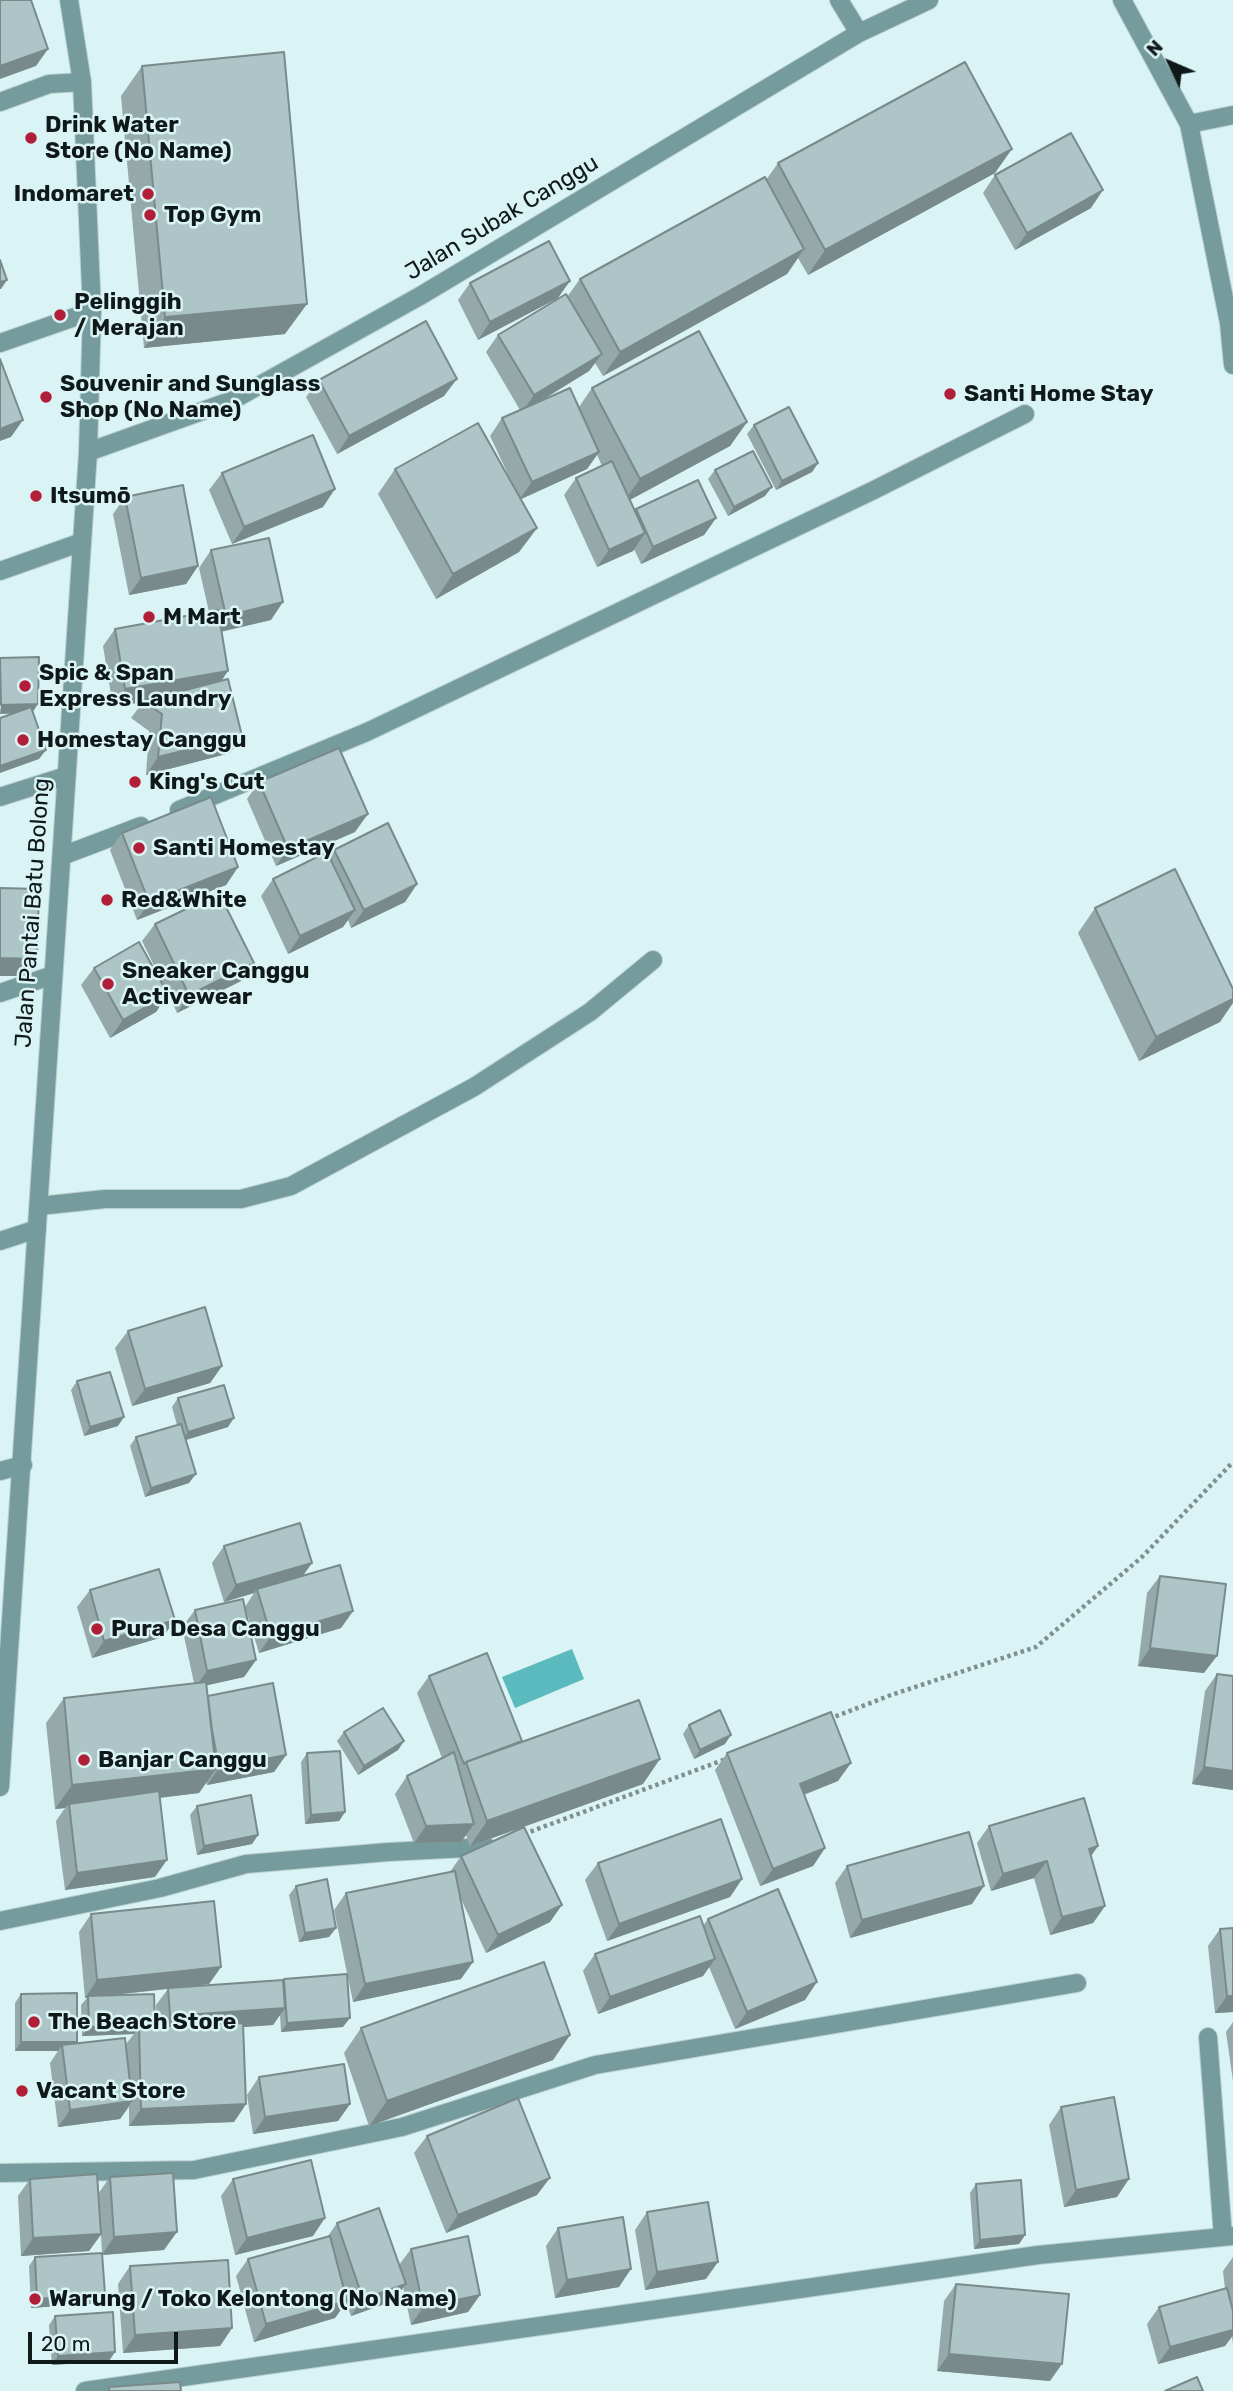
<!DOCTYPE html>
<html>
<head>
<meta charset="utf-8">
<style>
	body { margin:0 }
	#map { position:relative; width:1233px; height:2391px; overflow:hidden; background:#daf3f4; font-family:Rubik,sans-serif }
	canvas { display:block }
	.north { position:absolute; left:1135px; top:28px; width:70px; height:70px; -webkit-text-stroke:5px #daf3f4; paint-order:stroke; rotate:314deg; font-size:19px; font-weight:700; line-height:28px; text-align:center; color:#10191a }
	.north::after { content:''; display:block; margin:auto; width:24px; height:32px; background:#10191a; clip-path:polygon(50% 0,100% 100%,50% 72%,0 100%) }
	.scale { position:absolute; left:28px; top:2332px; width:150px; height:32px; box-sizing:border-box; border:4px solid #10191a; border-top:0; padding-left:9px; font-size:21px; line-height:24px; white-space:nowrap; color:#10191a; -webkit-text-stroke:5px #daf3f4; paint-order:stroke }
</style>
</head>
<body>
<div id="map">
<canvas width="1233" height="2391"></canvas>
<div class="north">N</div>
<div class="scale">20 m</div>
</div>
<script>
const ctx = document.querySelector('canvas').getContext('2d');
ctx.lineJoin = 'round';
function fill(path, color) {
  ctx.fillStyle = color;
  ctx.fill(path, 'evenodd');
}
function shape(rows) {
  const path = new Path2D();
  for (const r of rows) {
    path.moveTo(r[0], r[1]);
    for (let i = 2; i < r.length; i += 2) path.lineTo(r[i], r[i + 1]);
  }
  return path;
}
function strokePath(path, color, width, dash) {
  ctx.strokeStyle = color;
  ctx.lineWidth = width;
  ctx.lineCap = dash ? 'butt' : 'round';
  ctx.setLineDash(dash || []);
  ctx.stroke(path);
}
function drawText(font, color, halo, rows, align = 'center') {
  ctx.font = font + ' Rubik,sans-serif';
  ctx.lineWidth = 5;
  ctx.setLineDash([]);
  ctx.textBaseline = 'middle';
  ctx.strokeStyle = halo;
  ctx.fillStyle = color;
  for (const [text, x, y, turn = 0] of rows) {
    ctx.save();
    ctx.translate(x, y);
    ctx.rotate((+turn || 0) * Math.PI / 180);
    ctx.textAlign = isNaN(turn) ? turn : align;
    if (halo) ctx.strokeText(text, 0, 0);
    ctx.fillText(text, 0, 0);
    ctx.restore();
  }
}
const water = shape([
	[572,1649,584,1679,515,1708,502,1677]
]);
const path = shape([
	[829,1719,891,1695,1036,1647,1142,1557,1233,1462],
	[524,1834,726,1759]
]);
const service = shape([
	[39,1206,105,1199,241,1199,291,1186,474,1087,590,1012,653,960]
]);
const minor = shape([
	[839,0,859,33],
	[0,102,49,84,82,82],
	[1189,124,1233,115],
	[0,343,92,311],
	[88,452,233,400,420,296,859,33,929,0],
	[0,571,82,542],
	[0,797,66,776],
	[179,810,367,732,872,491,1025,414],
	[62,856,141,826],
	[0,993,53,975],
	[0,1241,37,1229],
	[0,1471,23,1465],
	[0,1921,160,1888,246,1864,388,1852,487,1847],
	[1208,2037,1223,2237],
	[0,2173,194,2170,402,2127,595,2065,1077,1983],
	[85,2391,1038,2255,1233,2236]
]);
const tertiary = shape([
	[1122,0,1189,124,1229,323,1233,365],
	[0,1787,88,452,92,311,82,82,69,0]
]);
const wall = shape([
	[142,66,285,334,144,348,121,96],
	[778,163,995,173,808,275,798,258,787,274,603,376,595,363,589,371,541,401,579,407,592,388,747,422,730,446,630,500,635,511,636,509,716,518,704,535,641,564,634,549,633,551,597,567,564,495,576,478,602,466,597,455,587,469,521,499,537,528,519,552,436,599,378,494,395,469,513,485,490,436,502,418,520,410,486,352,498,335,567,297,580,279,766,180],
	[995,175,1091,208,1015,250,983,193],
	[470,283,558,298,478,340,458,300],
	[319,380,444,396,337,454,306,397],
	[754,425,818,463,812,472,776,490,747,434],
	[715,470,765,496,728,516,708,479],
	[222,473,323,507,232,544,209,490],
	[125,497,198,566,186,584,129,595,113,514],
	[211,550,271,620,221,632,221,681,242,736,230,753,146,775,149,731,131,718,143,702,113,707,103,646,115,629,209,612,199,568],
	[259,782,355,832,276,866,247,799],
	[122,833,238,867,226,885,137,920,110,850],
	[334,850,417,884,405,902,351,928,348,920,343,927,288,954,261,896,273,879,330,857],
	[1095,908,1220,1022,1139,1061,1078,933],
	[155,924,241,981,177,1013,168,994,156,1012,110,1038,81,985,94,968,168,994,142,941],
	[128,1331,222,1366,210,1383,132,1406,115,1348],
	[77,1381,118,1426,84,1436,71,1390],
	[178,1398,228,1427,186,1440,189,1483,145,1497,130,1446,136,1437,177,1425,172,1407],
	[224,1546,303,1576,353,1611,341,1628,259,1653,245,1607,254,1593,224,1602,212,1563],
	[1160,1576,1204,1673,1138,1666,1147,1593],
	[90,1590,163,1637,92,1658,77,1607],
	[195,1610,256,1660,244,1677,207,1685,208,1696,286,1755,274,1772,207,1785,206,1782,199,1793,160,1798,155,1877,65,1890,56,1821,65,1808,55,1809,46,1723,64,1698,194,1683,182,1627],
	[1217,1674,1233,1790,1192,1784,1205,1691],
	[429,1676,522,1741,643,1784,470,1846,466,1835,461,1842,414,1843,395,1794,407,1776,442,1758,417,1693],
	[689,1725,725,1744,694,1759,683,1734],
	[344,1732,404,1741,398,1750,358,1775,337,1741],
	[307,1753,345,1812,339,1821,305,1824,301,1762],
	[727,1753,838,1781,804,1795,825,1848,813,1866,760,1886,715,1770],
	[197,1806,258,1835,252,1844,197,1855,190,1815],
	[989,1826,1098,1846,1091,1856,1105,1906,1093,1923,1050,1935,1034,1878,991,1891,977,1843],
	[461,1856,550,1922,486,1953,461,1899,461,1979,353,2002,334,1910,346,1893,450,1872],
	[598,1863,742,1879,730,1897,607,1941,585,1880],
	[847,1866,972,1904,850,1938,835,1883],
	[296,1886,336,1928,329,1937,299,1942,289,1895],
	[91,1914,221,1967,209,1984,182,1987,283,1981,284,1979,343,2027,281,2032,280,2015,273,2025,243,2027,246,2104,234,2122,129,2126,129,2107,120,2119,58,2127,50,2063,58,2051,15,2051,15,2003,21,1994,76,2044,127,2054,126,2044,134,2034,82,2036,81,2005,87,1998,85,1998,79,1932],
	[168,1989,156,2005,157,2026,153,2026,155,2025,104,1996],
	[708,1919,805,2000,735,2029,709,1967,703,1976,598,2014,583,1971,595,1954,703,1926],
	[1220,1929,1233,2012,1215,2013,1208,1946],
	[1233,2022,1233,2081,1226,2032],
	[361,2028,570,2035,553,2060,369,2126,344,2053],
	[259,2077,350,2104,338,2121,253,2134,247,2095],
	[1061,2107,1117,2197,1064,2207,1049,2125],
	[427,2136,537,2195,446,2233,414,2153],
	[110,2177,164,2250,102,2255,105,2294,98,2303,31,2308,29,2266,35,2257,102,2253,101,2235,89,2251,21,2256,18,2196,30,2179,98,2194],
	[233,2179,313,2236,235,2255,221,2196],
	[976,2184,1025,2235,1019,2244,974,2249,970,2193],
	[647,2212,706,2279,645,2290,635,2230],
	[337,2223,399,2265,411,2249,480,2295,468,2312,411,2325,403,2287,393,2301,351,2316,346,2303,335,2318,254,2342,236,2276,248,2259,328,2236],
	[558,2228,619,2287,555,2298,546,2246],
	[1233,2257,1233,2344,1232,2337,1225,2346,1158,2364,1147,2324,1159,2307,1225,2289,1223,2271],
	[130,2266,232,2328,220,2346,123,2353,118,2284],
	[956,2284,1050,2381,937,2371,944,2301],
	[55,2316,109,2361,52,2365,49,2325]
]);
const shadedWall = shape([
	[48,49,36,66,0,79,0,66],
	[1012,149,995,173,808,275,825,250],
	[1103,190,1091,208,1015,250,1027,233],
	[804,249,787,274,603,376,620,352],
	[7,280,1,289,0,289,0,282],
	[570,281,558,298,478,340,490,322],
	[307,304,285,334,144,348,165,317],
	[602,354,589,371,522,412,534,395],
	[457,379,444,396,337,454,349,436],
	[23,420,11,437,0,441,0,429],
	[747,422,730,446,622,504,640,479],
	[599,452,587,469,519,500,532,482],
	[818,463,812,472,776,490,782,481],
	[772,487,765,496,728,516,734,507],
	[335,489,323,507,232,544,244,527],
	[716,518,704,535,641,564,653,547],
	[537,528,519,552,436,599,453,574],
	[645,533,633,551,597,567,609,550],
	[198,566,186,584,129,595,141,578],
	[283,602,271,620,214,633,226,616],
	[228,671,216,689,113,707,125,689],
	[38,704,32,713,0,714,1,705],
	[242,736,230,753,146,775,158,757],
	[46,750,39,759,0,773,0,766],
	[368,814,355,832,276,866,288,849],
	[238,867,226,885,137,920,149,902],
	[417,884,405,902,351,928,364,910],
	[355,910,343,927,288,954,300,936],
	[0,958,37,959,24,976,0,976],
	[254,963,241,981,177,1013,189,995],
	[168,994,156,1012,110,1038,123,1020],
	[1233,999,1233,1003,1220,1022,1139,1061,1156,1037],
	[222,1366,210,1383,132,1406,145,1389],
	[124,1417,118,1426,84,1436,90,1427],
	[234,1418,228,1427,182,1441,188,1432],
	[196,1474,189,1483,145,1497,151,1488],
	[312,1563,300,1580,257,1589,254,1593,224,1602,236,1585],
	[353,1611,341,1628,259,1653,271,1636],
	[175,1620,163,1637,92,1658,104,1641],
	[1150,1648,1217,1656,1204,1673,1138,1666],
	[256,1660,244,1677,195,1688,207,1671],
	[731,1735,725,1744,694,1759,700,1750],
	[404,1741,398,1750,358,1775,364,1766],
	[286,1755,274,1772,207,1785,219,1768],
	[660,1759,643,1784,470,1846,487,1821],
	[851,1763,838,1781,787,1801,800,1784],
	[1204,1767,1233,1771,1233,1790,1192,1784],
	[216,1769,199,1793,69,1808,69,1804,65,1808,55,1809,72,1785],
	[345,1812,339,1821,305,1824,311,1815],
	[474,1824,461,1842,414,1843,426,1826],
	[258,1835,252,1844,197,1855,204,1846],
	[1098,1846,1086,1863,1089,1849],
	[825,1848,813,1866,760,1886,773,1869],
	[167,1860,155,1877,65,1890,77,1873],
	[1047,1861,1034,1878,991,1891,1003,1874],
	[742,1879,730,1897,607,1941,619,1924],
	[984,1886,972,1904,850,1938,862,1920],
	[562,1905,550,1922,486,1953,498,1935],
	[1105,1906,1093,1923,1050,1935,1062,1917],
	[336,1928,329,1937,299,1942,305,1933],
	[715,1959,703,1976,598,2014,610,1997],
	[473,1962,461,1979,353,2002,365,1984],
	[221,1967,209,1984,85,1998,97,1980],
	[817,1982,805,2000,735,2029,747,2012],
	[1227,1996,1233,1996,1233,2012,1215,2013],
	[285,2008,273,2025,158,2033,170,2016],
	[350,2018,343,2027,281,2032,287,2023],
	[155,2025,148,2034,139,2027,134,2034,82,2036,89,2027],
	[570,2035,553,2060,369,2126,387,2101],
	[21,2042,77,2042,70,2051,62,2045,58,2051,15,2051],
	[132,2101,120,2119,58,2127,70,2110],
	[246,2104,234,2122,129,2126,141,2109],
	[350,2104,338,2121,253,2134,265,2117],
	[550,2178,537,2195,446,2233,458,2215],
	[1129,2179,1117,2197,1064,2207,1076,2190],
	[325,2218,313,2236,235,2255,247,2238],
	[177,2232,164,2250,102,2255,114,2237],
	[101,2234,89,2251,21,2256,33,2238],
	[1025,2235,1019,2244,974,2249,980,2240],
	[718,2262,706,2279,645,2290,657,2272],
	[631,2269,619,2287,555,2298,567,2280],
	[406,2284,393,2301,351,2316,363,2299],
	[105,2294,98,2303,31,2308,37,2299],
	[480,2295,468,2312,411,2325,423,2307],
	[347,2301,335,2318,254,2342,266,2324],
	[232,2328,220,2346,123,2353,135,2335],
	[1233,2330,1233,2335,1225,2346,1158,2364,1170,2347],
	[115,2352,109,2361,52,2365,58,2356],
	[949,2354,1062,2364,1050,2381,937,2371]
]);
const building = shape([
	[0,0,31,0,48,49,0,66,0,0],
	[284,52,307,304,165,317,142,66,284,52],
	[965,62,1012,149,825,250,778,163,965,62],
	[1071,133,1103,190,1027,233,995,175,1071,133],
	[765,177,804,249,620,352,580,279,765,177],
	[549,241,570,281,490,322,470,283,549,241],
	[0,260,7,280,0,282,0,260],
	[566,294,602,354,534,395,498,335,566,294],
	[426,321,457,379,349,436,319,380,426,321],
	[699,331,747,422,640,479,592,388,699,331],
	[0,359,23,420,0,429,0,359],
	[570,388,599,452,532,482,502,418,570,388],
	[789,407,818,463,782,481,754,425,789,407],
	[478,423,537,528,453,574,395,469,478,423],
	[313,435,335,489,244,527,222,473,313,435],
	[753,451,772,487,734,507,715,470,753,451],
	[612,461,645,533,609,550,576,478,612,461],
	[698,480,716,518,653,547,636,509,698,480],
	[183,485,198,566,141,578,125,497,183,485],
	[269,538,283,602,226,616,211,550,269,538],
	[218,610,228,671,125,689,115,629,218,610],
	[39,657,38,704,1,705,0,658,39,657],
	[228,679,242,736,158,757,162,714,143,701,228,679],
	[31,707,46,750,0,766,0,718,31,707],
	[339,748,368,814,288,849,259,782,339,748],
	[211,797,238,867,149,902,122,833,211,797],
	[388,823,417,884,364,910,334,850,388,823],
	[327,852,355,910,300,936,273,879,327,852],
	[1175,869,1233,989,1233,999,1156,1037,1095,908,1175,869],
	[0,888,39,889,37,959,0,958,0,888],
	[219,893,254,963,189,995,155,924,219,893],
	[139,942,168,994,123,1020,94,968,139,942],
	[205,1307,222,1366,145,1389,128,1331,205,1307],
	[110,1372,124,1417,90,1427,77,1381,110,1372],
	[224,1385,234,1418,188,1432,178,1398,224,1385],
	[181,1424,196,1474,151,1488,136,1437,181,1424],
	[300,1523,312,1563,236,1585,224,1546,300,1523],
	[340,1565,353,1611,271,1636,257,1589,340,1565],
	[159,1569,175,1620,104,1641,90,1590,159,1569],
	[1160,1576,1226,1584,1217,1656,1150,1648,1160,1576],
	[243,1599,256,1660,207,1671,195,1610,243,1599],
	[487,1653,522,1741,466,1762,464,1764,429,1676,487,1653],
	[1217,1674,1233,1676,1233,1771,1204,1767,1217,1674],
	[206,1682,216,1769,72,1785,64,1698,206,1682],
	[273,1683,286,1755,219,1768,212,1730,208,1696,273,1683],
	[639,1700,660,1759,487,1821,466,1762,639,1700],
	[383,1708,404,1741,364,1766,344,1732,383,1708],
	[720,1710,731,1735,700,1750,689,1725,720,1710],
	[831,1712,851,1763,800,1784,825,1848,773,1869,727,1753,831,1712],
	[340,1751,345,1812,311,1815,307,1753,340,1751],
	[454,1752,474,1824,426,1826,407,1776,454,1752],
	[159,1791,167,1860,77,1873,69,1804,159,1791],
	[251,1795,258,1835,204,1846,197,1806,251,1795],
	[1084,1798,1098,1846,1089,1849,1105,1906,1062,1917,1047,1861,1003,1874,989,1826,1084,1798],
	[721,1819,742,1879,619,1924,598,1863,721,1819],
	[524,1827,562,1905,498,1935,461,1856,524,1827],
	[969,1832,984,1886,862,1920,847,1866,969,1832],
	[455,1871,473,1962,365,1984,346,1893,455,1871],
	[327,1879,336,1928,305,1933,296,1886,327,1879],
	[778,1889,817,1982,747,2012,708,1919,778,1889],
	[214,1901,221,1967,97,1980,91,1914,214,1901],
	[700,1916,715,1959,610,1997,595,1954,700,1916],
	[1233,1928,1233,1996,1227,1996,1220,1929,1233,1928],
	[544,1962,570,2035,387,2101,361,2028,544,1962],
	[347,1974,350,2018,287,2023,284,1979,347,1974],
	[283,1980,285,2008,170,2016,168,1988,283,1980],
	[77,1993,77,2042,21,2042,21,1994,77,1993],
	[154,1994,155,2025,89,2027,88,1996,154,1994],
	[243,2023,246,2104,141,2109,139,2027,243,2023],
	[125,2038,132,2101,70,2110,62,2045,125,2038],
	[344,2064,350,2104,265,2117,259,2077,344,2064],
	[1114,2097,1129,2179,1076,2190,1061,2107,1114,2097],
	[518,2098,550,2178,458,2215,427,2136,518,2098],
	[311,2160,325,2218,247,2238,233,2179,311,2160],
	[173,2173,177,2232,114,2237,110,2177,173,2173],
	[97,2174,101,2234,33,2238,30,2179,97,2174],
	[1021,2180,1025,2235,980,2240,976,2184,1021,2180],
	[708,2202,718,2262,657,2272,647,2212,708,2202],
	[379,2208,406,2284,363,2299,337,2223,379,2208],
	[623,2217,631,2269,567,2280,558,2228,623,2217],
	[330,2236,347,2301,266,2324,248,2259,330,2236],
	[468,2236,480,2295,423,2307,411,2249,468,2236],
	[102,2253,105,2294,37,2299,35,2257,102,2253],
	[228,2260,232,2328,135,2335,130,2266,228,2260],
	[956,2284,1069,2294,1062,2364,949,2354,956,2284],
	[1227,2288,1233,2311,1233,2330,1170,2347,1159,2307,1227,2288],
	[113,2312,115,2352,58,2356,55,2316,113,2312],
	[1197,2377,1203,2391,1165,2391,1197,2377],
	[180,2382,181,2391,109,2391,109,2387,180,2382]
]);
const markers = [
	[31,138,7,"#b11e38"],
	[148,194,7,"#b11e38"],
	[150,215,7,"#b11e38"],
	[60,315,7,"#b11e38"],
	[950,394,7,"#b11e38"],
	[46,397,7,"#b11e38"],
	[36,496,7,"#b11e38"],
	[149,617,7,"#b11e38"],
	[25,686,7,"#b11e38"],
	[23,740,7,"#b11e38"],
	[135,782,7,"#b11e38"],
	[139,848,7,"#b11e38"],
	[107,900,7,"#b11e38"],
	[108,984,7,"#b11e38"],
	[97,1629,7,"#b11e38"],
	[84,1760,7,"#b11e38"],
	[34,2022,7,"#b11e38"],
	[22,2091,7,"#b11e38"],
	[35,2299,7,"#b11e38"]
];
const poiNames = [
	["Drink Water",45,125],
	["Store (No Name)",45,151],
	["Indomaret",134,194,"right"],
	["Top Gym",164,215],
	["Pelinggih",74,302],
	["/ Merajan",74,328],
	["Souvenir and Sunglass",60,384],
	["Shop (No Name)",60,410],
	["Santi Home Stay",964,394],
	["Itsumō",50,496],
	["M Mart",163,617],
	["Spic & Span",39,673],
	["Express Laundry",39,699],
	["Homestay Canggu",37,740],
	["King's Cut",149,782],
	["Santi Homestay",153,848],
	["Red&White",121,900],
	["Sneaker Canggu",122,971],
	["Activewear",122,997],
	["Pura Desa Canggu",111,1629],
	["Banjar Canggu",98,1760],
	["The Beach Store",48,2022],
	["Vacant Store",36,2091],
	["Warung / Toko Kelontong (No Name)",49,2299]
];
const streetNames = [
	["Jalan Subak Canggu",502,218,-31],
	["Jalan Pantai Batu Bolong",33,913,-86]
];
fill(water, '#5bbabe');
strokePath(service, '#bad0d1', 20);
strokePath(minor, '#bad0d1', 20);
strokePath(tertiary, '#bad0d1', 20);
strokePath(path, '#7f9091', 4.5, [3.5, 3.5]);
strokePath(service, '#769b9c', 18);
strokePath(minor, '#769b9c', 18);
strokePath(tertiary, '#769b9c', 18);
fill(wall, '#95a9aa');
fill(shadedWall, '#798a8b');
fill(building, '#adc5c6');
strokePath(building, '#798a8b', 2);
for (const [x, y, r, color] of markers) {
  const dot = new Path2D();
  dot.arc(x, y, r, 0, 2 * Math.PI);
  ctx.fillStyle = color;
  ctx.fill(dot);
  strokePath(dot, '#daf3f4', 2.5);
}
drawText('bold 23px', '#10191a', '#daf3f4', poiNames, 'left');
drawText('23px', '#10191a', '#daf3f4', streetNames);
</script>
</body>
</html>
